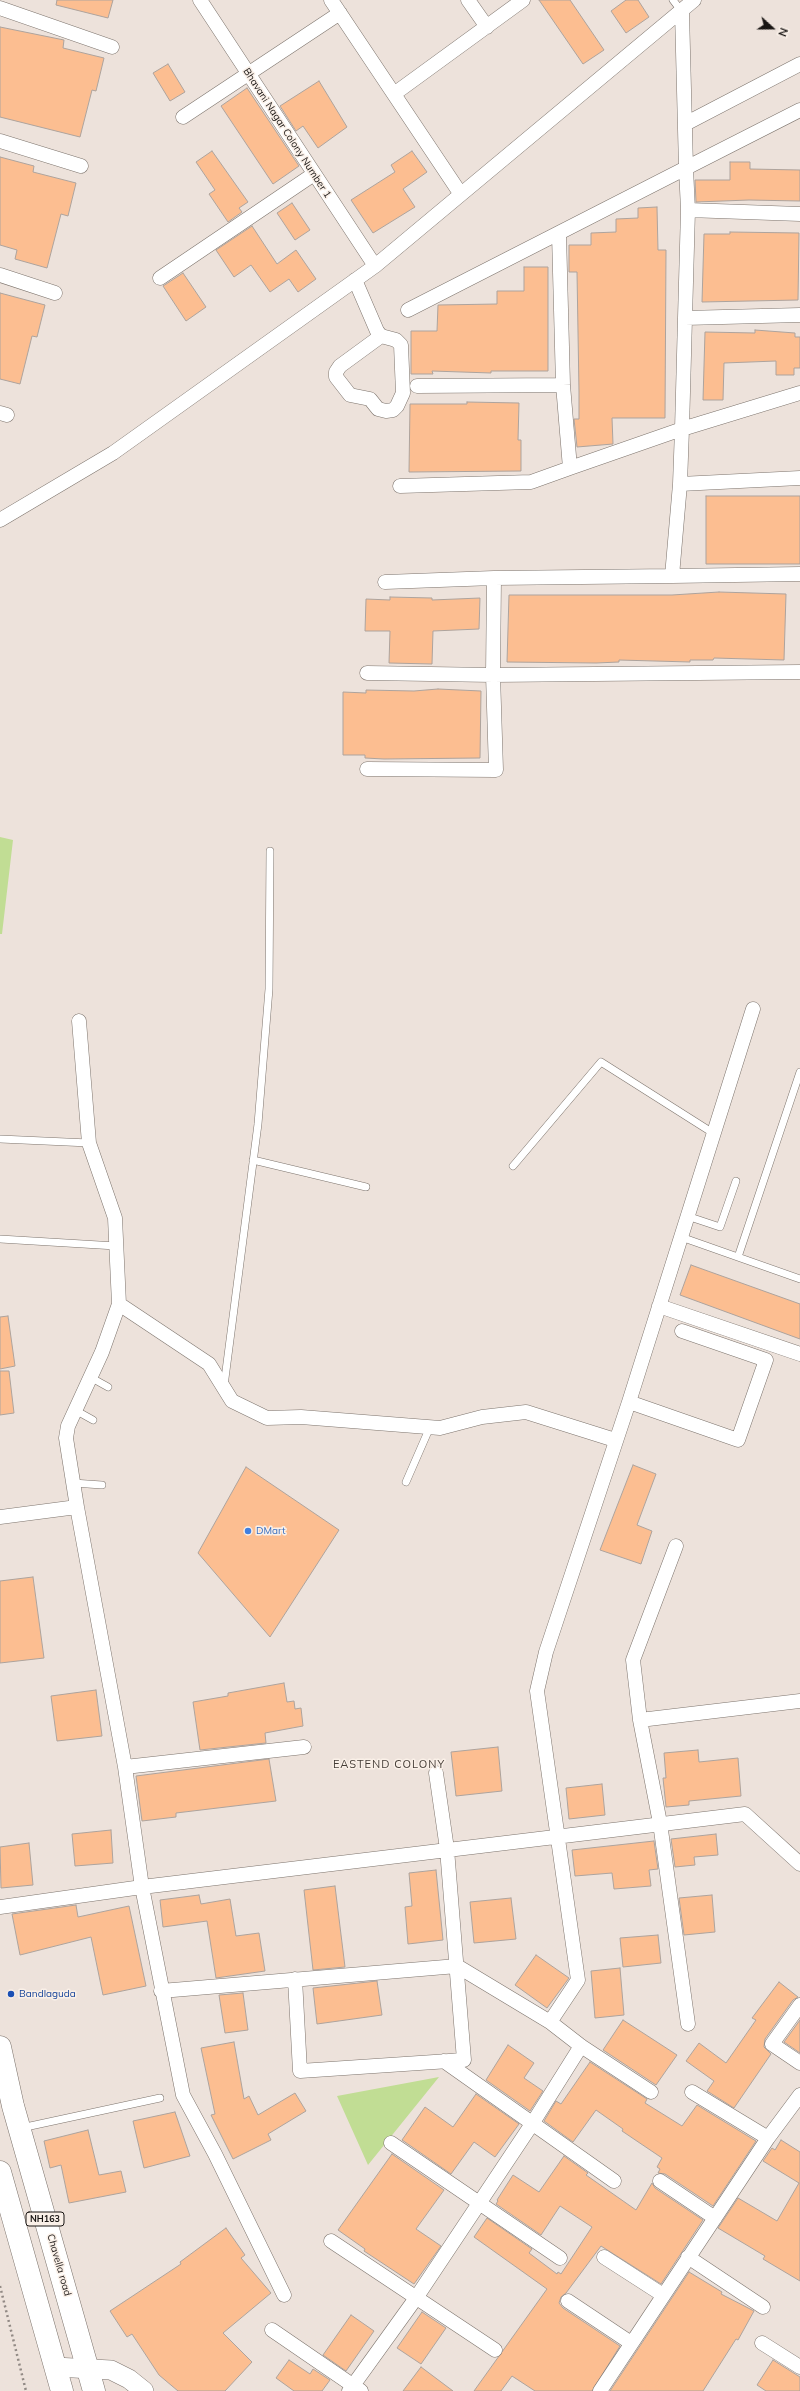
<!DOCTYPE html>
<html>
<head>
<meta charset="utf-8">
<style>
	body { margin:0 }
	#map { position:relative; width:800px; height:2391px; overflow:hidden; background:#ede2db; font-family:Mulish,sans-serif }
	canvas { display:block }
	.north { position:absolute; left:752px; top:8px; width:40px; height:40px; -webkit-text-stroke:3px #faf0e8; paint-order:stroke; rotate:111deg; font-size:11px; font-weight:700; line-height:16px; text-align:center; color:#191513 }
	.north::after { content:''; display:block; margin:auto; width:14px; height:18px; background:#191513; clip-path:polygon(50% 0,100% 100%,50% 72%,0 100%) }
</style>
</head>
<body>
<div id="map">
<canvas width="800" height="2391"></canvas>
<div class="north">N</div>
</div>
<script>
const ctx = document.querySelector('canvas').getContext('2d');
ctx.lineJoin = 'round';
function fill(path, color) {
  ctx.fillStyle = color;
  ctx.fill(path, 'evenodd');
}
function shape(rows) {
  const path = new Path2D();
  for (const r of rows) {
    path.moveTo(r[0], r[1]);
    for (let i = 2; i < r.length; i += 2) path.lineTo(r[i], r[i + 1]);
  }
  return path;
}
function strokePath(path, color, width, dash) {
  ctx.strokeStyle = color;
  ctx.lineWidth = width;
  ctx.lineCap = dash ? 'butt' : 'round';
  ctx.setLineDash(dash || []);
  ctx.stroke(path);
}
function drawText(font, color, halo, rows, align = 'center') {
  ctx.font = font + ' Mulish,sans-serif';
  ctx.lineWidth = 3;
  ctx.setLineDash([]);
  ctx.textBaseline = 'middle';
  ctx.strokeStyle = halo;
  ctx.fillStyle = color;
  for (const [text, x, y, turn = 0] of rows) {
    ctx.save();
    ctx.translate(x, y);
    ctx.rotate((+turn || 0) * Math.PI / 180);
    ctx.textAlign = isNaN(turn) ? turn : align;
    if (halo) ctx.strokeText(text, 0, 0);
    ctx.fillText(text, 0, 0);
    ctx.restore();
  }
}
const green = shape([
	[0,837,13,840,2,934,0,934],
	[439,2077,368,2165,337,2096]
]);
const building = shape([
	[57,0,113,0,108,18,56,5,57,0],
	[539,0,570,0,604,50,583,64,539,0],
	[626,0,638,0,649,17,626,33,611,11,626,0],
	[0,27,64,40,63,48,104,58,96,91,92,90,80,137,0,117,0,27],
	[168,64,185,92,170,101,153,73,168,64],
	[319,81,347,127,318,148,303,126,296,131,280,106,319,81],
	[247,88,299,166,273,184,221,106,247,88],
	[212,151,248,202,239,208,242,212,228,222,209,194,215,190,196,162,212,151],
	[412,151,427,172,403,189,415,207,373,233,351,200,395,172,391,165,412,151],
	[0,157,34,166,33,172,76,183,68,216,61,214,47,268,15,259,17,250,0,245,0,157],
	[730,162,750,162,750,169,800,170,800,201,749,200,696,202,695,180,730,180,730,162],
	[292,203,310,230,295,240,277,213,292,203],
	[657,207,658,250,666,250,665,418,612,418,613,444,577,447,574,419,579,419,579,392,577,272,569,272,569,245,591,245,591,233,616,232,616,219,638,218,638,208,657,207],
	[252,226,277,264,296,250,316,279,298,292,289,279,270,292,251,265,234,277,216,250,252,226],
	[730,232,799,233,798,300,702,302,704,234,730,234,730,232],
	[524,267,548,267,548,371,491,371,491,373,432,371,433,374,411,374,411,331,437,331,438,305,497,304,497,291,524,291,524,267],
	[183,273,206,307,186,321,163,286,183,273],
	[0,293,45,305,37,337,32,336,20,384,0,379,0,293],
	[755,330,795,333,795,337,800,337,800,368,794,368,794,375,776,375,776,361,724,363,723,400,703,400,705,332,755,333,755,330],
	[467,402,519,403,518,440,521,440,521,471,409,472,410,404,467,404,467,402],
	[706,496,800,496,800,564,706,564,706,496],
	[719,592,786,594,784,660,714,658,713,660,690,660,690,662,619,660,619,662,596,663,507,662,509,595,672,595,719,592],
	[390,597,432,598,432,600,480,598,479,629,433,631,432,664,389,663,390,631,365,631,366,599,390,600,390,597],
	[438,689,481,691,480,758,384,759,365,758,365,755,343,755,343,692,366,693,366,690,414,691,438,689],
	[691,1265,800,1304,800,1339,680,1295,691,1265],
	[8,1316,15,1366,0,1369,0,1317,8,1316],
	[0,1371,9,1371,14,1413,0,1415,0,1371],
	[633,1465,656,1474,637,1525,652,1531,641,1564,600,1550,633,1465],
	[246,1467,339,1530,270,1637,198,1553,246,1467],
	[33,1577,44,1658,0,1663,0,1581,33,1577],
	[284,1683,287,1702,294,1701,295,1709,301,1708,303,1726,265,1733,266,1743,200,1750,193,1702,228,1696,228,1693,284,1683],
	[96,1690,102,1736,57,1741,51,1696,96,1690],
	[498,1747,502,1791,456,1796,451,1752,498,1747],
	[698,1750,699,1762,738,1758,741,1796,689,1801,689,1805,666,1807,663,1778,666,1778,664,1753,698,1750],
	[269,1759,276,1801,176,1813,176,1817,142,1821,136,1776,269,1759],
	[602,1784,605,1815,569,1819,566,1788,602,1784],
	[111,1830,113,1863,75,1866,72,1834,111,1830],
	[716,1834,718,1855,694,1857,695,1865,675,1867,671,1839,716,1834],
	[654,1841,658,1869,649,1870,651,1886,614,1889,612,1873,575,1876,572,1850,654,1841],
	[29,1843,33,1885,1,1888,0,1847,29,1843],
	[436,1870,443,1940,408,1944,405,1907,412,1906,409,1873,436,1870],
	[335,1886,345,1967,313,1970,304,1890,335,1886],
	[199,1895,201,1904,230,1899,236,1936,259,1933,265,1971,216,1978,207,1921,163,1927,160,1900,199,1895],
	[712,1895,715,1932,684,1935,679,1898,712,1895],
	[511,1898,516,1939,474,1943,470,1902,511,1898],
	[76,1905,78,1917,129,1906,146,1986,103,1995,91,1937,20,1955,12,1914,76,1905],
	[658,1935,661,1963,623,1967,620,1938,658,1935],
	[536,1955,569,1978,547,2008,515,1985,536,1955],
	[620,1968,624,2015,595,2018,591,1971,620,1968],
	[377,1981,382,2015,317,2024,313,1988,377,1981],
	[779,1982,798,1997,793,2000,765,2039,764,2047,771,2054,734,2108,707,2091,714,2081,686,2061,699,2043,726,2063,756,2020,752,2018,779,1982],
	[243,1993,248,2030,225,2033,219,1995,243,1993],
	[623,2020,677,2055,656,2085,603,2050,623,2020],
	[800,2020,800,2053,784,2042,800,2020],
	[234,2042,244,2099,249,2096,258,2115,295,2093,306,2111,268,2134,271,2140,233,2159,211,2115,215,2114,201,2048,234,2042],
	[508,2045,534,2063,524,2078,543,2091,530,2111,486,2080,508,2045],
	[590,2062,647,2099,645,2103,682,2126,697,2105,756,2141,713,2206,665,2174,658,2173,660,2169,657,2167,662,2158,622,2131,623,2129,596,2110,573,2142,544,2121,556,2101,561,2104,590,2062],
	[476,2094,519,2124,495,2157,474,2142,451,2174,402,2140,425,2107,453,2127,476,2094],
	[175,2112,190,2156,144,2168,133,2121,175,2112],
	[88,2130,99,2175,121,2171,126,2192,69,2203,61,2165,50,2168,44,2141,88,2130],
	[781,2140,800,2152,800,2281,763,2259,765,2256,718,2228,738,2198,777,2221,799,2183,763,2161,772,2148,775,2150,781,2140],
	[392,2154,444,2190,416,2229,441,2246,414,2284,364,2251,365,2249,338,2230,392,2154],
	[564,2156,588,2173,586,2175,636,2210,652,2183,655,2188,703,2220,661,2284,601,2246,566,2293,561,2297,559,2303,563,2308,620,2346,592,2391,535,2391,512,2376,501,2391,474,2391,547,2289,474,2237,487,2218,532,2249,529,2253,557,2274,558,2272,561,2274,592,2227,560,2206,541,2235,496,2204,498,2201,497,2200,513,2175,539,2192,564,2156],
	[226,2228,245,2255,241,2258,271,2293,223,2333,252,2362,225,2391,178,2391,159,2375,132,2334,127,2337,110,2311,181,2264,180,2262,226,2228],
	[689,2272,722,2292,721,2294,754,2311,738,2340,736,2339,703,2391,610,2391,689,2272],
	[422,2312,446,2328,421,2364,397,2348,422,2312],
	[351,2315,374,2331,346,2371,323,2355,351,2315],
	[289,2360,310,2374,313,2369,330,2380,322,2391,294,2391,276,2378,289,2360],
	[773,2360,800,2377,800,2391,766,2391,757,2385,773,2360],
	[421,2367,453,2391,403,2391,421,2367]
]);
const path = shape([
	[0,2286,26,2391]
]);
const lane = shape([
	[673,0,682,12],
	[0,1139,89,1143],
	[253,1160,366,1187],
	[513,1166,601,1062,713,1133],
	[687,1216,720,1227,736,1181],
	[681,1237,800,1279],
	[0,1239,116,1246],
	[738,1257,800,1072],
	[90,1377,108,1387],
	[224,1386,258,1124,269,989,270,851],
	[75,1410,93,1420],
	[406,1482,430,1427],
	[73,1483,102,1485],
	[21,2128,160,2098]
]);
const street = shape([
	[200,0,375,266],
	[331,0,460,193],
	[468,0,487,27],
	[0,8,112,47],
	[682,12,686,168,800,110],
	[394,94,523,0],
	[183,117,340,13],
	[685,124,800,64],
	[0,141,81,166],
	[688,210,685,318,800,315],
	[559,234,563,385,570,468,682,429,680,484,672,576,800,574],
	[0,275,55,293],
	[160,278,314,174],
	[355,280,377,331,381,336,396,340,401,345,403,393,397,406,393,410,386,411,378,409,370,399,350,395,336,377,336,372,340,366,381,336],
	[408,310,686,168,688,210,800,214],
	[685,318,682,429,800,393],
	[417,386,563,385],
	[0,413,7,415],
	[680,484,800,478],
	[400,486,531,482,570,468],
	[0,520,113,453,375,266,694,0],
	[385,582,494,578],
	[367,673,493,675,800,672],
	[367,769,496,770,493,675,494,578,672,576],
	[119,1304,209,1364,232,1401,267,1418,301,1417,440,1428,482,1417,526,1412,615,1440],
	[659,1306,800,1354],
	[629,1402,738,1440,766,1360,682,1331],
	[77,1507,66,1438,68,1426,102,1352,119,1304,115,1218,89,1143,79,1021],
	[0,1517,77,1507,125,1767,142,1887,183,2095,215,2154,284,2295],
	[676,1546,633,1660,640,1720,660,1823,688,2024],
	[640,1720,800,1701],
	[125,1767,304,1747],
	[0,1907,142,1887,745,1814,800,1864],
	[295,1979,300,2071,464,2060,447,1849,436,1773],
	[161,1991,457,1966,550,2022,581,2046,651,2092],
	[800,2005,772,2044,800,2063],
	[550,2022,578,1980,537,1691,546,1652,629,1402,753,1009],
	[444,2061,614,2181],
	[692,2092,768,2138],
	[391,2143,560,2258],
	[660,2181,715,2218],
	[331,2241,495,2350],
	[604,2257,663,2295],
	[688,2257,763,2307],
	[568,2301,631,2343],
	[272,2330,361,2391],
	[762,2343,800,2367],
	[349,2391,416,2298,532,2124,581,2046],
	[600,2391,768,2138,800,2095]
]);
const secondary = shape([
	[55,2367,111,2370,129,2379,144,2391]
]);
const highway = shape([
	[0,2047,13,2106,94,2391],
	[0,2172,62,2391]
]);
const markers = [
	[248,1531,4,"#3f7fe0"],
	[11,1994,4,"#1a4fb4"]
];
const shields = [
	[45,2219,38]
];
const shieldNames = [
	["NH163",45,2219]
];
const streetNames = [
	["Bhavani Nagar Colony Number 1",287,133,57],
	["Chavella road",59,2265,74]
];
const shopNames = [
	["DMart",256,1531]
];
const transitNames = [
	["Bandlaguda",19,1994]
];
const neighbourhoodNames = [
	["EASTEND COLONY",389,1765]
];
fill(green, '#c1dd94');
fill(building, '#fcbe91');
strokePath(building, '#ada39d', 1);
strokePath(lane, '#7d746d', 8);
strokePath(street, '#7d746d', 15);
strokePath(secondary, '#7d746d', 20);
strokePath(highway, '#7d746d', 23);
strokePath(path, '#928a85', 2.5, [2, 3]);
strokePath(lane, '#fff', 7);
strokePath(street, '#fff', 14);
strokePath(secondary, '#fff', 19);
strokePath(highway, '#fff', 22);
for (const [x, y, r, color] of markers) {
  const dot = new Path2D();
  dot.arc(x, y, r, 0, 2 * Math.PI);
  ctx.fillStyle = color;
  ctx.fill(dot);
  strokePath(dot, '#faf0e8', 1.5);
}
for (const [x, y, w] of shields) {
  const box = new Path2D();
  box.roundRect(x - w / 2, y - 7, w, 14, 3);
  ctx.fillStyle = '#faf0e8';
  ctx.fill(box);
  strokePath(box, '#191513', 1);
}
drawText('bold 9px', '#191513', null, shieldNames);
drawText('10px', '#191513', '#faf0e8', streetNames);
drawText('10px', '#366cbe', '#faf0e8', shopNames, 'left');
drawText('10px', '#164399', '#faf0e8', transitNames, 'left');
ctx.letterSpacing = '1px';
drawText('11px', '#453d37', '#faf0e8', neighbourhoodNames);
ctx.letterSpacing = '0px';
</script>
</body>
</html>
